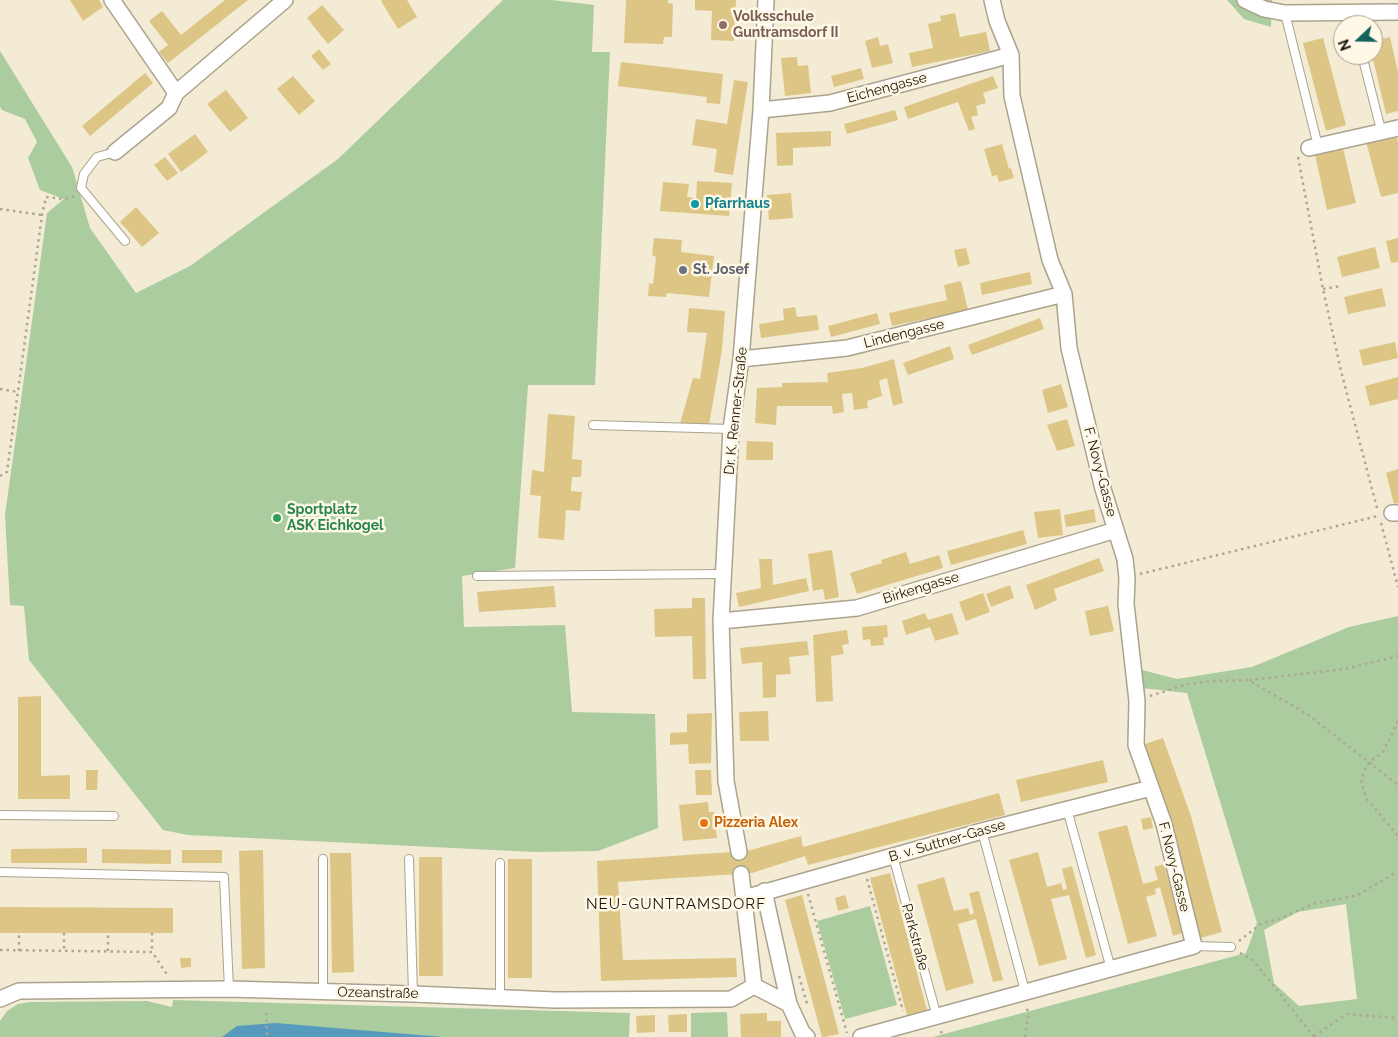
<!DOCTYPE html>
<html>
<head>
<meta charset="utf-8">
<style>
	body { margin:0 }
	#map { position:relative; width:1398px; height:1037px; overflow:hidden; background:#f3ebd4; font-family:Raleway,sans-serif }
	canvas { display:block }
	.north { position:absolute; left:1333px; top:15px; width:50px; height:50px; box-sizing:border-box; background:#fff8e6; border:1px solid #a39e90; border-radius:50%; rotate:249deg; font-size:14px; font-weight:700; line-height:20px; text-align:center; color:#1a180f }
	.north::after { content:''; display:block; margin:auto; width:18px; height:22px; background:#14625e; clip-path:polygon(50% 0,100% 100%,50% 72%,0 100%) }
</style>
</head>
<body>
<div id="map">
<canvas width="1398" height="1037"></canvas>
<div class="north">N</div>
</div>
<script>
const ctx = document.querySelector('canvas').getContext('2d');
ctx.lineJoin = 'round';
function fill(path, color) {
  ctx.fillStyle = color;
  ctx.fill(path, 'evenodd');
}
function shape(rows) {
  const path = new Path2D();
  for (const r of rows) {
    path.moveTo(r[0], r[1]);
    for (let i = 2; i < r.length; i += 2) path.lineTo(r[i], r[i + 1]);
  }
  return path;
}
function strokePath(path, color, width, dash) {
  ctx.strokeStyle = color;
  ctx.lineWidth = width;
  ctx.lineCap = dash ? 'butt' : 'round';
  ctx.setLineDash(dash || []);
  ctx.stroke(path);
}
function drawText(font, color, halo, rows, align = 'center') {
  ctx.font = font + ' Raleway,sans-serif';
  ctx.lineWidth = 5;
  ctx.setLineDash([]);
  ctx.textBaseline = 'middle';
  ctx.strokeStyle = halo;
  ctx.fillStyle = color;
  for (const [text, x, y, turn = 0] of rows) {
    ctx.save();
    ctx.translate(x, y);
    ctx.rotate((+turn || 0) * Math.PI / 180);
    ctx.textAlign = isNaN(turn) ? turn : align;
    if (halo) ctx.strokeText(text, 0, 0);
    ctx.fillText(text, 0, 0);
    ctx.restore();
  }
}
const green = shape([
	[503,0,552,0,594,5,592,52,610,52,595,385,528,385,515,568,462,576,464,627,565,625,572,712,655,714,658,828,598,851,535,852,188,835,163,830,29,660,24,606,10,605,5,515,47,213,64,199,40,190,28,158,37,142,25,119,2,110,0,107,0,51,72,167,90,228,136,293,190,266,338,159],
	[1227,0,1272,0,1271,27,1244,19],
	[1398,616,1398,1037,933,1037,1246,953,1257,923,1187,693,1142,688,1142,670,1177,679,1252,667,1349,627],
	[1346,904,1357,999,1299,1006,1274,983,1264,930,1298,912],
	[870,906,897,1005,845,1019,817,921],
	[173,1000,630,1013,629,1037,0,1037,0,1021,7,1011,18,1004,30,1002,147,1001,172,1007],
	[727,1012,728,1037,691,1037,691,1013]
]);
const water = shape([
	[276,1023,443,1037,222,1037,237,1026]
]);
const building = shape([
	[70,0,99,0,103,7,83,21],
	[225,0,248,0,168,63,159,52,168,45,149,21,162,11,181,35],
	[383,0,407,0,417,17,398,29,381,1],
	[626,0,668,0,668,3,673,4,672,37,664,37,663,44,624,43],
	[695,0,736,0,734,41,711,40,712,11,695,10],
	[322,5,344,30,328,44,307,18],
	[955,13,960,37,986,32,990,51,912,67,909,53,933,48,928,24,941,21,940,16],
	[878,37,880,46,888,44,893,63,872,68,865,41],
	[1390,37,1398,72,1398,111,1386,114,1372,55,1373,55,1373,41],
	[1323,38,1346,125,1326,131,1303,43],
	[319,49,331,64,323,70,311,56],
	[797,57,798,66,808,65,811,93,785,96,781,58],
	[621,62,723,74,720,104,706,103,707,97,618,86],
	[861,68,864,79,834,87,831,76],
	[145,73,153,83,90,136,82,126],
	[293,76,315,101,299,115,277,89],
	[993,76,998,88,983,93,986,103,976,106,978,115,971,117,975,129,969,131,958,102,908,119,904,107],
	[734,80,748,82,733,175,714,172,717,149,692,145,696,119,727,124],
	[226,90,248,118,230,132,207,104],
	[895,110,898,120,847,134,844,124],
	[831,131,831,146,793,148,793,165,777,166,776,133],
	[195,134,208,152,181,172,168,154],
	[1396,134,1398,142,1398,193,1381,197,1366,142],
	[1002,144,1009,169,1011,168,1014,178,999,182,997,175,992,176,984,149],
	[1342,144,1356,203,1327,210,1314,150],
	[165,157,178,173,167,181,154,165],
	[697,181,732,183,729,216,660,211,663,182,689,184,687,197,696,198],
	[791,193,793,218,769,220,767,195],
	[136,207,159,233,142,247,120,222],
	[654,238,682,240,681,252,714,256,709,297,667,293,666,297,648,296,649,283,653,284,656,257,652,255],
	[1398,238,1398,262,1391,263,1386,241],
	[1375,247,1380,268,1342,277,1337,257],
	[966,248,970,264,958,267,954,250],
	[1030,272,1032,284,982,295,980,283],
	[961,281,968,310,892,326,889,313,947,300,944,285],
	[1382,288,1386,306,1348,314,1344,297],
	[795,307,797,317,817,315,819,330,761,338,759,324,784,320,783,309],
	[689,308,725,311,722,350,709,425,680,424,693,378,700,379,707,333,687,332],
	[877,313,880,324,831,337,828,326],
	[1040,318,1044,329,972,355,968,345],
	[1395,342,1398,358,1363,366,1359,350],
	[950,346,954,359,908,375,903,363],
	[894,359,903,403,893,406,887,378,879,381,882,396,867,401,868,408,854,410,852,393,842,394,844,412,833,414,832,406,777,406,776,425,755,423,757,388,782,387,782,383,828,382,827,373,862,368],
	[1398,377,1398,399,1370,406,1365,386],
	[1061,384,1068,407,1048,413,1042,390],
	[548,414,575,416,572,459,582,460,581,477,572,477,571,491,582,492,580,511,566,510,564,540,538,538,541,496,530,495,532,470,544,472],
	[1067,419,1075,446,1057,451,1047,425],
	[747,441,773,442,773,460,746,460],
	[1398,469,1398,503,1394,504,1386,473],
	[1060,509,1063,535,1038,538,1034,512],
	[1094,509,1096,522,1066,527,1064,515],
	[1023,530,1027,544,951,565,947,551],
	[832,550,839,597,825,600,823,589,813,591,808,554],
	[906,552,910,564,939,555,943,568,857,594,850,573,882,563,881,560],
	[1099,558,1104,571,1054,589,1057,600,1035,610,1026,585],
	[759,559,772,559,773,585,806,578,809,591,739,607,736,593,761,588],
	[1010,585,1014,598,991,607,986,594],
	[554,586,556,607,479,612,477,592],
	[983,593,990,612,966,621,959,602],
	[692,598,705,598,706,679,693,679,692,636,655,637,654,609,692,608],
	[1108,606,1114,631,1090,636,1085,611],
	[925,613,928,620,952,613,959,634,935,641,930,627,906,635,902,621],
	[887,625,888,637,883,638,884,645,871,646,870,639,863,640,862,627],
	[847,630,849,644,842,645,844,654,831,656,833,701,816,702,813,635],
	[807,641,809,655,789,657,791,674,776,675,776,697,763,698,762,662,742,664,740,648],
	[41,696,41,776,70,775,70,799,18,799,18,697],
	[768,711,769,741,740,741,739,712],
	[712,713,711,763,689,764,688,744,670,745,670,733,687,732,687,714],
	[1163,738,1191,816,1222,932,1200,938,1142,745],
	[1103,760,1108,782,1021,802,1016,780],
	[86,770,98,770,97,790,86,790],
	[695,770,711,770,712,795,696,795],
	[999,793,1005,815,808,865,805,856,752,873,618,882,623,960,736,958,737,977,601,981,597,861,747,851,801,836,803,847],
	[708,802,709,812,714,812,717,838,683,841,679,805],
	[1151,817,1153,828,1143,830,1141,819],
	[1127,825,1143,884,1158,880,1154,867,1164,864,1183,933,1173,936,1160,887,1155,889,1156,894,1146,897,1157,936,1128,944,1098,832],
	[87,848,87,863,11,863,11,849],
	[102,849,171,850,171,864,102,863],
	[182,850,222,850,222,863,182,863],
	[263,850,265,968,242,969,239,851],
	[1038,852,1047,887,1061,883,1063,890,1067,889,1062,869,1072,866,1096,955,1086,958,1069,895,1051,899,1067,959,1039,966,1009,860],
	[330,853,351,853,354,972,332,973],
	[419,857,442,857,443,976,419,976],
	[508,859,532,859,532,978,508,978],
	[890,873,927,1010,907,1015,870,878],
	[944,877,954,911,968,908,970,915,974,913,969,893,979,891,1003,980,993,982,976,919,958,924,974,983,946,991,917,885],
	[802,895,839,1034,825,1037,822,1037,785,900],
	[845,895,849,908,838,911,835,898],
	[0,907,173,908,173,933,0,933],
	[180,958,191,958,191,967,181,968],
	[767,1013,767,1021,781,1021,781,1037,741,1037,740,1014],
	[687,1014,687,1032,669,1032,668,1015],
	[655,1015,655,1032,637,1033,636,1016]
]);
const path = shape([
	[1298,157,1323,289,1341,371,1377,508],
	[0,209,42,215],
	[1323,289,1341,286],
	[0,389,18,392],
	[0,476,7,472,42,215,46,197,64,199,75,196],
	[1381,523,1398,587],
	[1140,574,1378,516],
	[1249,680,1345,669,1398,656],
	[1150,696,1188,684,1211,681,1248,680,1307,714,1398,785],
	[1398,721,1383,752,1369,762,1361,779,1366,798,1398,836],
	[867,879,903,1011],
	[808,894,847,1033],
	[64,933,64,951],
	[152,933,152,952],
	[1239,941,1262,923,1276,920,1313,904,1358,895,1395,873,1398,874],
	[0,950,152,952,168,976],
	[19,951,19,933],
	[108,951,108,933],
	[1240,953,1253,960,1314,1037],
	[799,976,808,1007],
	[266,1013,267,1037],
	[941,1031,943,1037],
	[1314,1036,1347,1014,1398,1018],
	[1025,1037,1028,1018,1027,1006]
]);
const service = shape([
	[1351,12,1354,25],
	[1285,13,1317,142],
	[1362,55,1380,126],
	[115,152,97,157,84,174,81,188,125,241],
	[593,425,731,429],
	[477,576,724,574],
	[1067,809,1111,969],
	[0,815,114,816],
	[982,831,1025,991],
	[893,856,937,1017],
	[323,859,323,992],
	[409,859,413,994],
	[0,872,224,877,229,989],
	[1194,946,1231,947],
	[500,998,500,863]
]);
const minor = shape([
	[112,0,176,93],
	[1245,0,1264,9,1285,13,1398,12],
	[761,110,830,103,1011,55],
	[1309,148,1398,128],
	[115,152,169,108,176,93,285,0],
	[741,359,847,348,1064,294],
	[1392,513,1398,513],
	[721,621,857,608,1116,530],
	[739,852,726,781,721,621,731,429,741,359,761,110,766,0],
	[741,874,754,986],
	[764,891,789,1004],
	[744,898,982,831,1151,788],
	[754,986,789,1004,802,1032,807,1037],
	[0,999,19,991,229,989,413,994,555,1000,731,999,754,986],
	[861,1037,1194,946,1164,824,1136,745,1137,701,1126,604,1127,578,1125,559,1103,489,1069,348,1064,294,1050,260,1012,96,1011,55,997,21,992,0]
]);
const markers = [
	[723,25,5,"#8d6e63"],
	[695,204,5,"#0f9aa8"],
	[683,270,5,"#6b7280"],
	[277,518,5,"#2e9e5b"],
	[704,823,5,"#e8710a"]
];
const educationNames = [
	["Volksschule",733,17],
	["Guntramsdorf II",733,33]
];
const streetNames = [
	["Eichengasse",887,88,-15],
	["Lindengasse",904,334,-14],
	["Dr. K. Renner-Straße",736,411,-84],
	["F. Novy-Gasse",1100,472,75],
	["Birkengasse",921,588,-17],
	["B. v. Suttner-Gasse",947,841,-16],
	["F. Novy-Gasse",1174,867,76],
	["Parkstraße",915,937,75],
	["Ozeanstraße",378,993,1]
];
const cultureNames = [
	["Pfarrhaus",705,204]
];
const worshipNames = [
	["St. Josef",693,270]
];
const leisureNames = [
	["Sportplatz",287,510],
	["ASK Eichkogel",287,526]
];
const foodNames = [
	["Pizzeria Alex",714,823]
];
const neighbourhoodNames = [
	["NEU-GUNTRAMSDORF",676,904]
];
fill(green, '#abcc9e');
fill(water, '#569bbe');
fill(building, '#ddc685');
strokePath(service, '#aba38d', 10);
strokePath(minor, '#aba38d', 18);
strokePath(path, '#ada795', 2.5, [2.5, 4]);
strokePath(service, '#fff', 8);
strokePath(minor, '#fff', 15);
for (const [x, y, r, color] of markers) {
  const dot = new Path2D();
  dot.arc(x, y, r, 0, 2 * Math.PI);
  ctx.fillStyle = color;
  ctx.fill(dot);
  strokePath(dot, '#fff8e6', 2);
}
drawText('bold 14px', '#785e54', '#fff8e6', educationNames, 'left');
drawText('14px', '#1a180f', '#fff8e6', streetNames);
drawText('bold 14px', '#0d838f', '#fff8e6', cultureNames, 'left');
drawText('bold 14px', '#5b616d', '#fff8e6', worshipNames, 'left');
drawText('bold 14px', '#27864d', '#fff8e6', leisureNames, 'left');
drawText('bold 14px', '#c56008', '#fff8e6', foodNames, 'left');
ctx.letterSpacing = '1px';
drawText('15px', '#1a180f', '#fff8e6', neighbourhoodNames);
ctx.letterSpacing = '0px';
</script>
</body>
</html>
